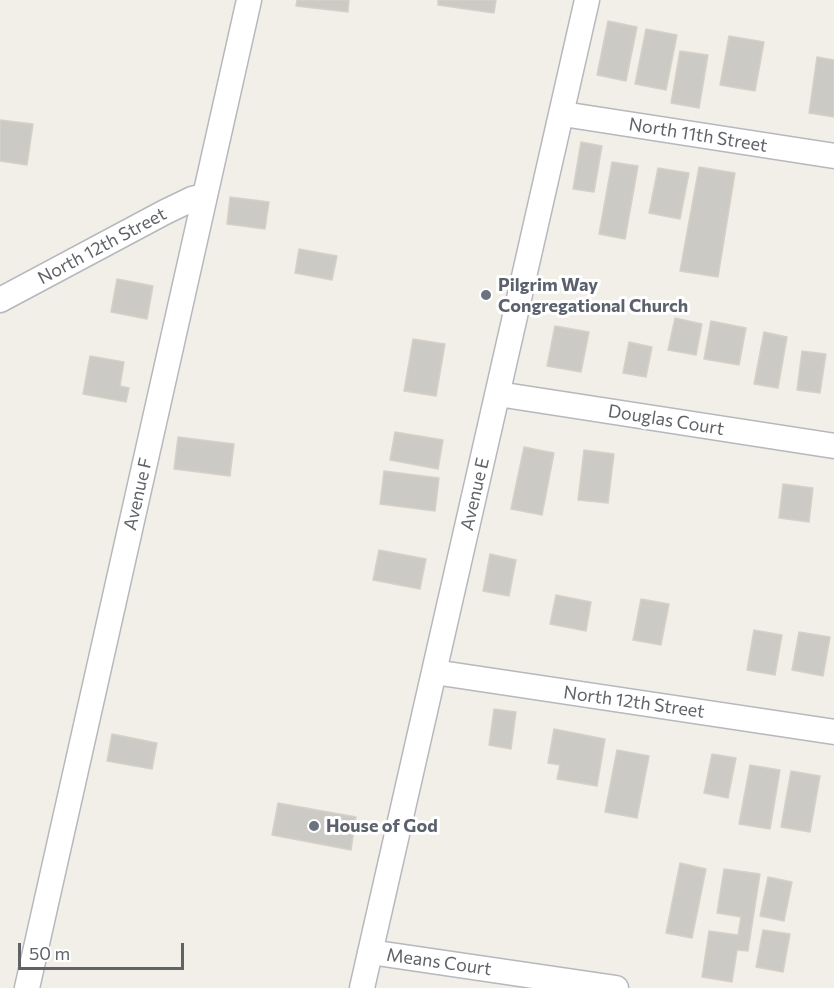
<!DOCTYPE html>
<html>
<head>
<meta charset="utf-8">
<style>
	body { margin:0 }
	#map { position:relative; width:834px; height:988px; overflow:hidden; background:#f1efe8; font-family:Commissioner,sans-serif }
	canvas { display:block }
	.scale { position:absolute; left:18px; top:943px; width:166px; height:27px; box-sizing:border-box; border:3px solid #5f6368; border-top:0; padding-left:8px; font-size:18px; line-height:21px; white-space:nowrap; color:#5f6368; -webkit-text-stroke:4px #fff; paint-order:stroke }
</style>
</head>
<body>
<div id="map">
<canvas width="834" height="988"></canvas>
<div class="scale">50 m</div>
</div>
<script>
const ctx = document.querySelector('canvas').getContext('2d');
ctx.lineJoin = 'round';
function fill(path, color) {
  ctx.fillStyle = color;
  ctx.fill(path, 'evenodd');
}
function shape(rows) {
  const path = new Path2D();
  for (const r of rows) {
    path.moveTo(r[0], r[1]);
    for (let i = 2; i < r.length; i += 2) path.lineTo(r[i], r[i + 1]);
  }
  return path;
}
function strokePath(path, color, width, dash) {
  ctx.strokeStyle = color;
  ctx.lineWidth = width;
  ctx.lineCap = dash ? 'butt' : 'round';
  ctx.setLineDash(dash || []);
  ctx.stroke(path);
}
function drawText(font, color, halo, rows, align = 'center') {
  ctx.font = font + ' Commissioner,sans-serif';
  ctx.lineWidth = 6;
  ctx.setLineDash([]);
  ctx.textBaseline = 'middle';
  ctx.strokeStyle = halo;
  ctx.fillStyle = color;
  for (const [text, x, y, turn = 0] of rows) {
    ctx.save();
    ctx.translate(x, y);
    ctx.rotate((+turn || 0) * Math.PI / 180);
    ctx.textAlign = isNaN(turn) ? turn : align;
    if (halo) ctx.strokeText(text, 0, 0);
    ctx.fillText(text, 0, 0);
    ctx.restore();
  }
}
const building = shape([
	[297,0,349,0,348,12,296,6,297,0],
	[438,0,496,0,494,13,438,5,438,0],
	[608,21,637,27,626,81,597,75,608,21],
	[646,29,677,35,666,90,635,84,646,29],
	[729,36,764,42,755,91,720,85,729,36],
	[680,51,708,55,699,108,671,103,680,51],
	[817,57,834,60,834,117,809,113,817,57],
	[0,120,33,124,27,165,0,161,0,120],
	[581,142,602,146,594,192,573,189,581,142],
	[612,162,638,166,625,239,599,234,612,162],
	[699,167,735,173,718,277,680,271,699,167],
	[658,168,689,173,680,219,649,213,658,168],
	[230,197,269,202,265,229,227,224,230,197],
	[299,249,337,256,332,280,295,273,299,249],
	[117,279,153,286,147,319,111,312,117,279],
	[675,318,702,324,696,355,668,350,675,318],
	[711,321,746,328,739,365,704,359,711,321],
	[555,326,589,332,581,372,547,366,555,326],
	[764,332,787,337,778,388,754,384,764,332],
	[413,339,445,344,436,396,404,391,413,339],
	[629,342,652,347,646,377,623,373,629,342],
	[802,351,826,354,820,393,797,390,802,351],
	[90,356,124,362,120,386,129,388,126,402,83,394,90,356],
	[395,432,443,440,438,469,390,460,395,432],
	[178,437,234,444,230,476,174,469,178,437],
	[524,447,554,453,542,515,511,509,524,447],
	[584,450,614,454,608,503,578,500,584,450],
	[384,471,439,478,435,511,380,504,384,471],
	[783,484,813,488,809,522,779,518,783,484],
	[379,550,426,559,420,589,373,580,379,550],
	[490,554,516,560,509,596,483,591,490,554],
	[556,595,591,602,586,631,550,624,556,595],
	[641,599,669,604,661,645,633,640,641,599],
	[754,630,782,635,775,675,747,670,754,630],
	[799,632,830,637,823,676,792,670,799,632],
	[494,709,516,712,511,749,489,745,494,709],
	[554,729,605,739,597,786,557,779,560,765,548,763,554,729],
	[112,734,157,743,152,769,107,761,112,734],
	[617,750,649,756,637,818,605,812,617,750],
	[712,754,736,758,728,798,704,793,712,754],
	[750,765,780,770,770,829,739,824,750,765],
	[791,771,820,776,810,832,781,827,791,771],
	[278,803,356,817,351,850,272,835,278,803],
	[680,863,706,869,692,938,666,933,680,863],
	[724,869,760,874,748,951,737,950,732,982,702,977,709,931,738,935,741,917,717,913,724,869],
	[768,877,792,882,784,921,760,916,768,877],
	[763,930,790,934,783,972,756,967,763,930]
]);
const minor = shape([
	[563,114,834,156],
	[0,300,165,212,192,199,205,196],
	[498,394,834,446],
	[434,672,834,732],
	[370,952,616,988],
	[27,988,249,0],
	[362,988,587,0]
]);
const markers = [
	[486,295,6,"#6b7280"],
	[314,826,6,"#6b7280"]
];
const streetNames = [
	["North 11th Street",698,135,9],
	["North 12th Street",102,246,-28],
	["Douglas Court",666,420,9],
	["Avenue F",138,494,-77],
	["Avenue E",475,494,-77],
	["North 12th Street",634,702,8],
	["Means Court",439,962,8]
];
const worshipNames = [
	["Pilgrim Way",498,285],
	["Congregational Church",498,306],
	["House of God",326,826]
];
fill(building, '#cccac5');
strokePath(building, '#d6d1c6', 1.5);
strokePath(minor, '#b5b8bc', 27);
strokePath(minor, '#fff', 24);
for (const [x, y, r, color] of markers) {
  const dot = new Path2D();
  dot.arc(x, y, r, 0, 2 * Math.PI);
  ctx.fillStyle = color;
  ctx.fill(dot);
  strokePath(dot, '#fff', 2);
}
drawText('18px', '#5f6368', '#fff', streetNames);
drawText('bold 18px', '#5b616d', '#fff', worshipNames, 'left');
</script>
</body>
</html>
